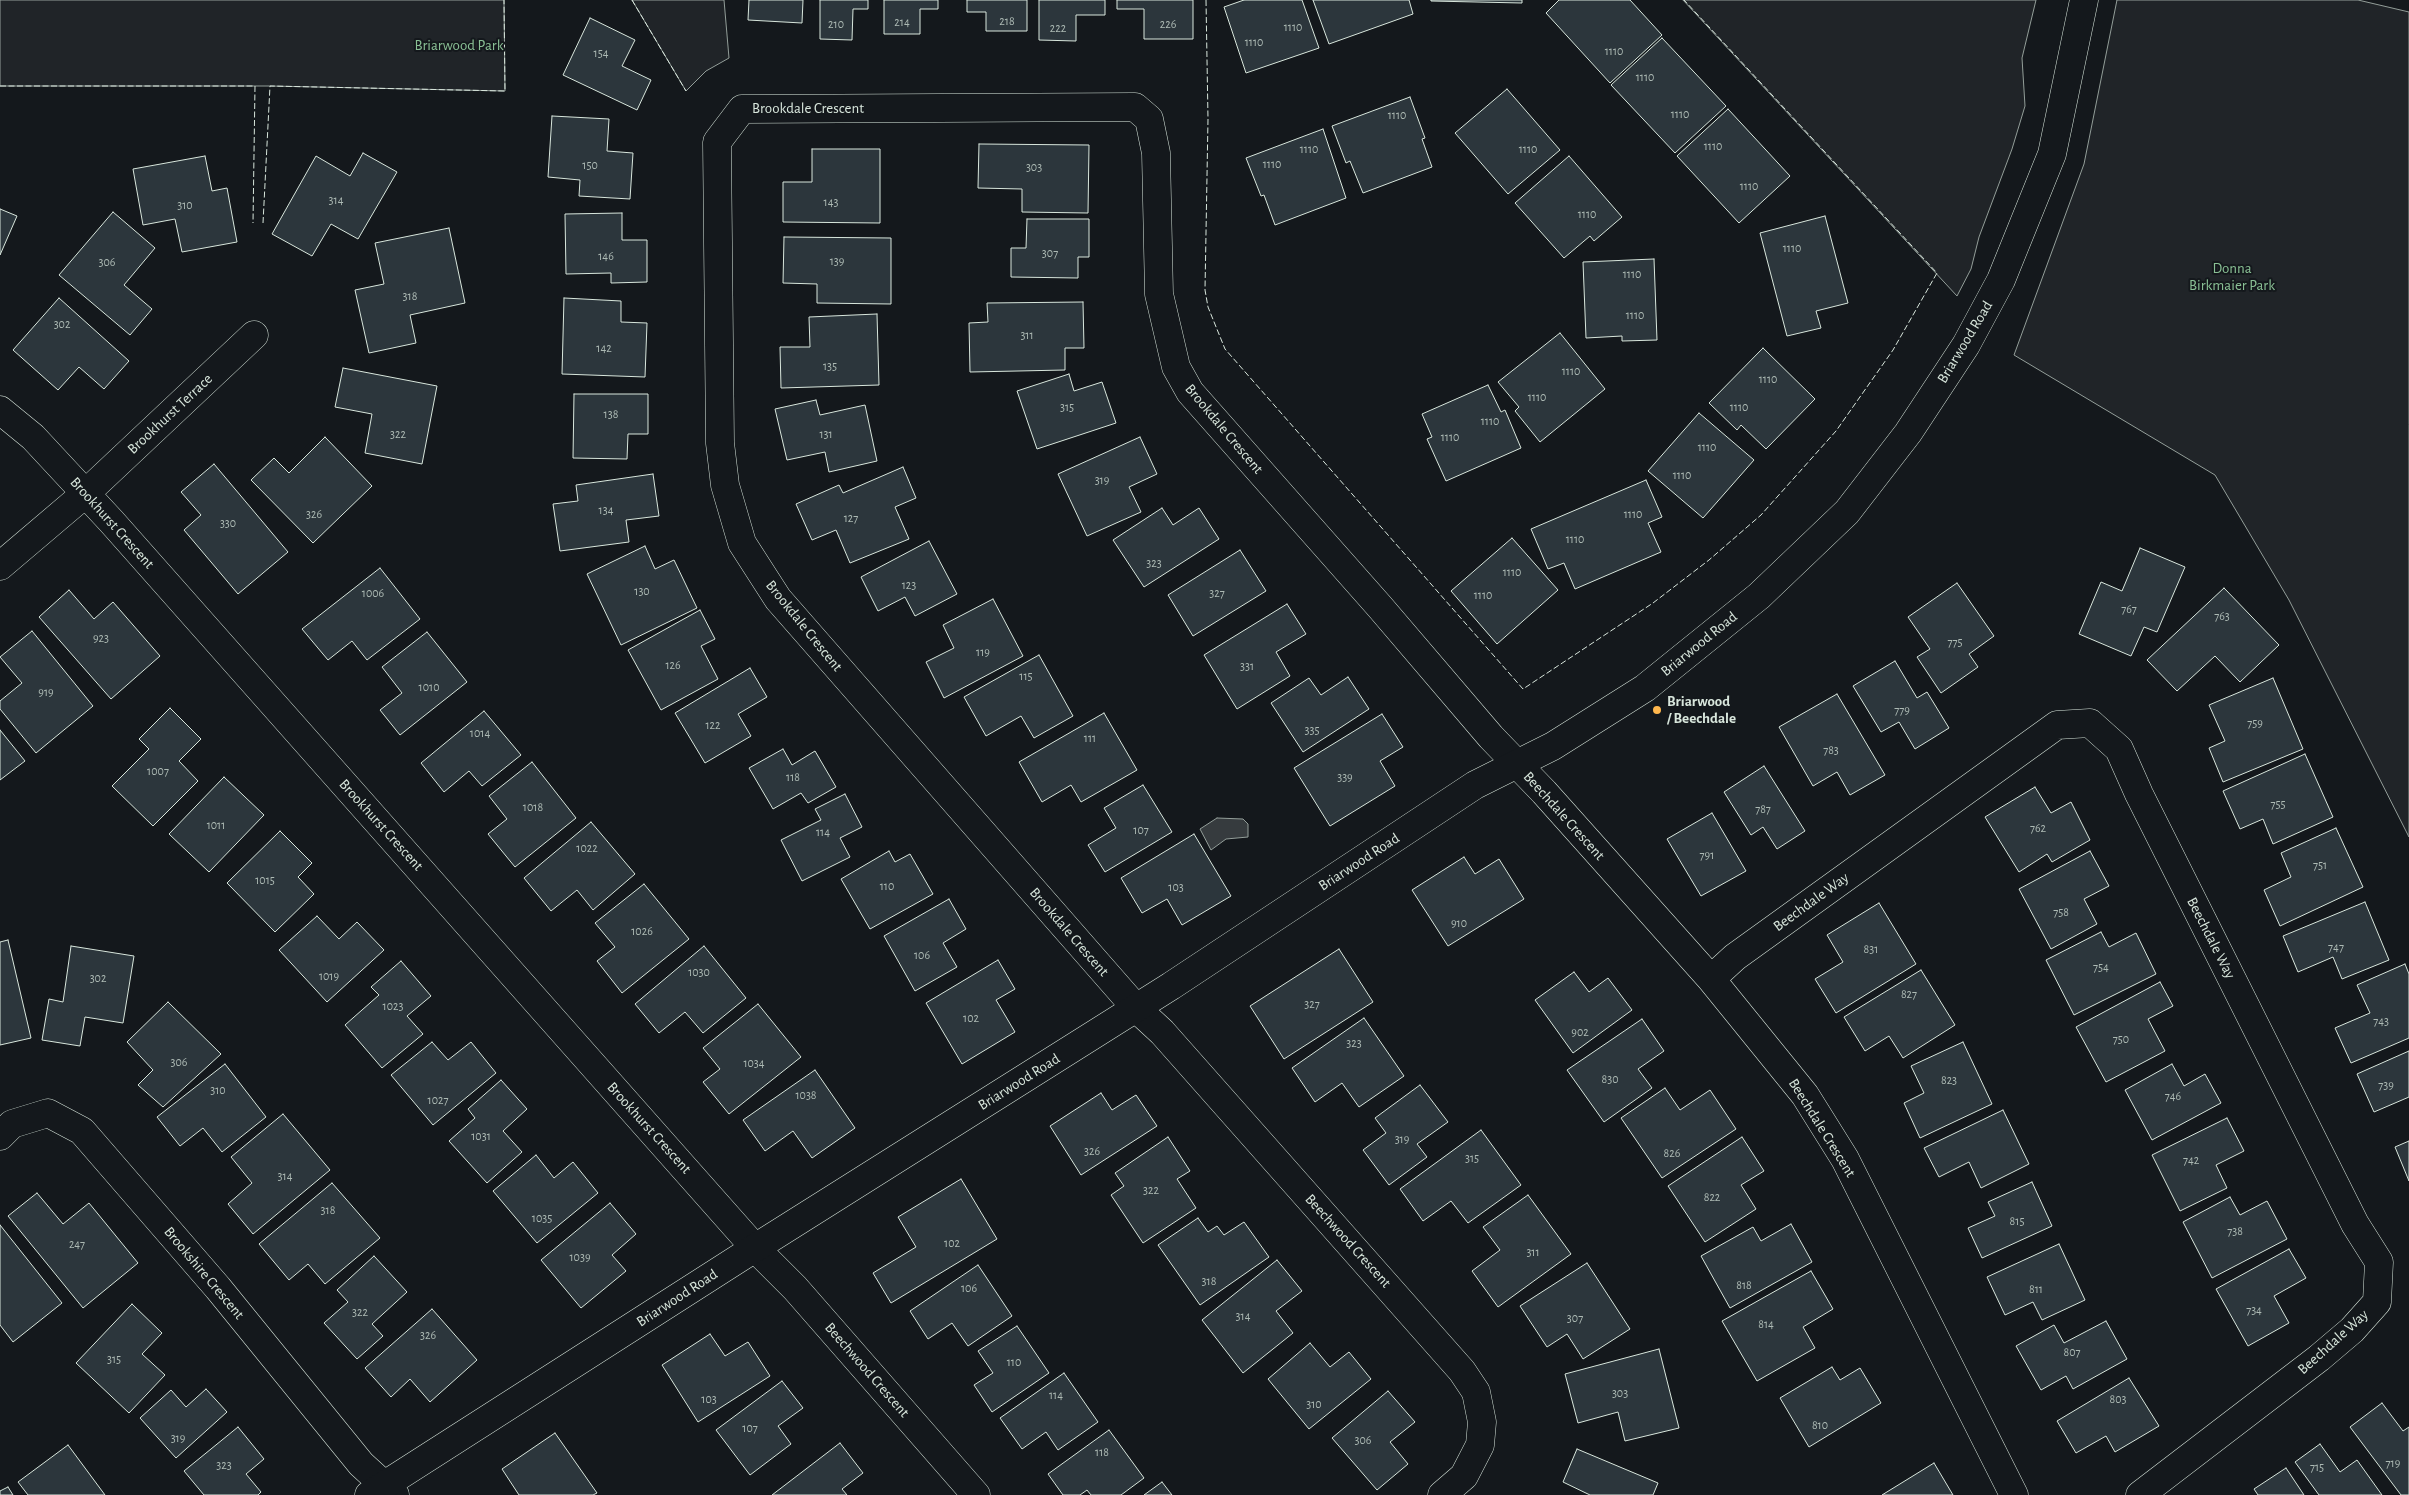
<!DOCTYPE html>
<html>
<head>
<meta charset="utf-8">
<style>
	body { margin:0 }
	canvas { display:block; background:#14181c }
</style>
</head>
<body>
<canvas width="2409" height="1495"></canvas>
<script>
const ctx = document.querySelector('canvas').getContext('2d');
ctx.lineJoin = 'round';
function fill(path, color) {
  ctx.fillStyle = color;
  ctx.fill(path, 'evenodd');
}
function shape(rows) {
  const path = new Path2D();
  for (const r of rows) {
    path.moveTo(r[0], r[1]);
    for (let i = 2; i < r.length; i += 2) path.lineTo(r[i], r[i + 1]);
  }
  return path;
}
function strokePath(path, color, width, dash) {
  ctx.strokeStyle = color;
  ctx.lineWidth = width;
  ctx.lineCap = dash ? 'butt' : 'round';
  ctx.setLineDash(dash || []);
  ctx.stroke(path);
}
function drawText(font, color, halo, rows, align = 'center') {
  ctx.font = font + ' "Alegreya Sans",sans-serif';
  ctx.lineWidth = 4;
  ctx.setLineDash([]);
  ctx.textBaseline = 'middle';
  ctx.strokeStyle = halo;
  ctx.fillStyle = color;
  for (const [text, x, y, turn = 0] of rows) {
    ctx.save();
    ctx.translate(x, y);
    ctx.rotate((+turn || 0) * Math.PI / 180);
    ctx.textAlign = isNaN(turn) ? turn : align;
    if (halo) ctx.strokeText(text, 0, 0);
    ctx.fillText(text, 0, 0);
    ctx.restore();
  }
}
const green = shape([
	[0,0,504,0,505,91,270,86,0,86,0,0],
	[632,0,724,0,729,58,706,71,686,91,632,0],
	[1683,0,2036,0,2022,58,2025,106,2012,149,1979,237,1971,269,1957,296,1683,0],
	[2117,0,2358,0,2409,12,2409,837,2289,600,2215,475,2014,355,2084,164,2117,0]
]);
const water = shape([
	[1217,818,1243,819,1248,824,1248,837,1226,839,1211,850,1200,829,1217,818]
]);
const building = shape([
	[749,0,803,0,802,23,748,20,749,0],
	[820,0,868,0,868,9,853,9,852,40,820,39,820,0],
	[884,0,938,0,938,9,920,9,920,34,884,34,884,0],
	[967,0,1027,0,1027,31,986,31,986,12,967,12,967,0],
	[1039,0,1105,0,1105,15,1076,15,1076,41,1039,40,1039,0],
	[1117,0,1193,0,1193,39,1144,39,1144,9,1117,9,1117,0],
	[1244,0,1302,0,1319,48,1246,73,1224,7,1244,0],
	[1313,0,1409,0,1413,14,1329,44,1313,0],
	[1431,0,1522,0,1522,3,1431,1,1431,0],
	[1559,0,1630,0,1662,35,1610,83,1546,13,1559,0],
	[590,18,635,40,622,66,651,80,637,110,563,75,590,18],
	[1662,38,1726,106,1675,153,1611,85,1662,38],
	[1507,89,1560,150,1508,194,1455,133,1507,89],
	[1410,97,1425,138,1422,139,1432,167,1363,193,1350,161,1346,163,1332,126,1410,97],
	[1728,109,1790,176,1739,223,1677,156,1728,109],
	[552,116,609,119,607,151,633,153,630,199,579,196,580,180,548,177,552,116],
	[1323,129,1346,198,1275,225,1264,195,1261,196,1246,158,1323,129],
	[979,144,1089,145,1088,213,1022,212,1022,189,978,188,979,144],
	[812,149,880,149,880,223,783,222,783,182,812,182,812,149],
	[363,153,397,172,358,239,331,224,312,256,272,234,316,156,350,176,363,153],
	[205,156,212,191,227,188,237,242,182,252,175,219,143,225,133,169,205,156],
	[1569,156,1622,217,1594,241,1590,236,1564,258,1515,203,1569,156],
	[0,209,17,216,0,255,0,209],
	[113,212,155,248,124,285,152,309,130,335,59,275,113,212],
	[622,213,622,240,647,240,647,282,611,283,611,273,566,274,565,214,622,213],
	[1825,216,1848,303,1816,311,1821,328,1787,336,1760,233,1825,216],
	[1027,219,1089,219,1089,257,1078,257,1078,278,1011,277,1011,248,1026,248,1027,219],
	[449,228,465,303,410,315,416,343,369,353,355,290,384,284,375,243,449,228],
	[784,237,891,238,891,304,817,303,817,284,783,283,784,237],
	[1654,259,1657,340,1622,341,1622,336,1586,338,1583,262,1654,259],
	[59,298,129,361,104,389,79,367,58,390,13,350,59,298],
	[564,298,621,301,621,322,647,323,645,377,562,374,564,298],
	[1083,302,1084,348,1065,348,1065,370,970,372,969,323,988,322,987,303,1083,302],
	[877,314,879,385,781,388,780,347,810,347,809,317,877,314],
	[1560,333,1605,389,1540,442,1515,411,1519,407,1498,382,1560,333],
	[1763,348,1815,399,1766,449,1741,425,1737,430,1709,403,1763,348],
	[343,368,437,386,422,464,365,453,372,414,335,407,343,368],
	[1069,374,1074,391,1102,382,1116,423,1037,449,1017,391,1069,374],
	[1488,385,1501,412,1505,410,1521,448,1446,481,1427,439,1432,437,1422,414,1488,385],
	[574,394,648,394,648,434,628,434,627,459,573,458,574,394],
	[816,400,820,415,865,405,877,461,829,472,825,452,787,460,775,409,816,400],
	[1699,413,1754,460,1703,518,1648,471,1699,413],
	[325,437,372,486,313,543,251,480,274,458,289,473,325,437],
	[1140,437,1157,474,1129,487,1141,512,1087,536,1058,474,1140,437],
	[214,464,288,552,238,594,184,530,201,515,181,492,214,464],
	[903,467,916,498,895,507,909,539,850,563,836,530,812,540,796,504,839,485,843,493,903,467],
	[653,474,659,516,626,520,629,542,560,551,553,504,578,501,576,485,653,474],
	[1646,480,1662,517,1648,523,1661,552,1575,589,1564,563,1548,569,1531,529,1646,480],
	[1162,508,1173,525,1199,508,1219,539,1144,587,1113,540,1162,508],
	[1512,538,1558,590,1497,644,1451,591,1512,538],
	[929,541,957,594,915,616,905,597,878,611,861,577,929,541],
	[645,546,655,569,674,560,697,608,621,645,587,574,645,546],
	[2140,548,2185,567,2157,632,2144,627,2131,656,2079,634,2101,582,2122,591,2140,548],
	[1240,550,1266,591,1193,636,1168,595,1240,550],
	[380,568,420,619,367,660,352,641,328,660,302,629,380,568],
	[1957,583,1994,636,1969,654,1978,667,1941,693,1917,657,1930,649,1908,617,1957,583],
	[2224,588,2279,645,2240,682,2215,656,2177,691,2147,660,2224,588],
	[69,590,94,619,113,602,160,656,111,699,39,617,69,590],
	[993,599,1023,656,944,698,926,662,954,648,943,625,993,599],
	[1287,604,1306,634,1276,652,1290,676,1237,709,1204,655,1287,604],
	[700,610,715,639,701,646,718,679,661,710,628,650,700,610],
	[32,631,93,706,36,753,0,709,0,701,22,683,0,657,32,631],
	[427,632,467,682,400,735,380,710,402,693,382,667,427,632],
	[1039,655,1073,716,1034,738,1021,716,986,736,964,697,1039,655],
	[1895,661,1917,698,1927,692,1949,728,1915,749,1899,722,1881,732,1853,686,1895,661],
	[750,668,767,697,738,714,751,736,705,763,675,713,750,668],
	[1348,677,1369,709,1303,752,1271,703,1309,678,1321,695,1348,677],
	[2273,678,2303,749,2223,782,2209,748,2225,741,2209,705,2273,678],
	[1837,694,1885,775,1850,795,1837,772,1813,786,1779,727,1837,694],
	[170,708,201,739,179,761,198,781,153,826,112,786,149,749,139,739,170,708],
	[484,711,521,755,482,786,469,771,444,792,421,763,484,711],
	[1104,713,1137,770,1081,802,1071,785,1042,802,1019,762,1104,713],
	[1382,714,1403,747,1380,761,1395,786,1330,826,1294,768,1382,714],
	[0,730,25,761,0,780,0,730],
	[783,749,792,765,815,751,836,787,808,803,801,793,773,809,749,768,783,749],
	[2305,754,2333,817,2273,844,2263,819,2240,829,2223,791,2305,754],
	[532,762,576,818,515,867,488,834,507,819,489,796,532,762],
	[1764,766,1805,831,1777,849,1763,827,1751,835,1724,792,1764,766],
	[224,777,264,815,209,872,169,834,224,777],
	[1143,785,1172,832,1105,872,1088,845,1116,828,1104,808,1143,785],
	[2035,787,2051,813,2071,802,2090,840,2052,862,2047,854,2019,872,1985,817,2035,787],
	[845,794,862,827,840,838,850,857,802,881,781,840,821,820,815,809,845,794],
	[1712,813,1746,871,1701,896,1667,839,1712,813],
	[591,822,635,874,593,910,577,890,551,911,524,878,591,822],
	[2336,828,2363,887,2280,926,2264,890,2291,877,2281,853,2336,828],
	[280,831,312,863,298,877,314,894,275,932,227,883,280,831],
	[1194,834,1231,896,1182,925,1167,899,1142,913,1121,878,1194,834],
	[889,851,895,862,910,854,933,894,870,929,841,879,889,851],
	[2090,851,2109,886,2084,899,2097,924,2051,949,2019,889,2090,851],
	[1464,857,1475,874,1499,859,1524,899,1448,946,1412,890,1464,857],
	[644,884,689,939,622,993,597,961,615,947,595,923,644,884],
	[949,899,966,929,943,943,957,967,915,991,884,936,949,899],
	[2365,902,2389,960,2342,979,2333,957,2298,972,2283,936,2365,902],
	[1879,903,1916,964,1836,1013,1815,979,1843,962,1827,935,1879,903],
	[317,916,339,939,357,922,384,950,327,1002,279,950,317,916],
	[2101,932,2109,947,2136,933,2156,974,2074,1015,2046,960,2101,932],
	[8,940,31,1038,0,1045,0,942,8,940],
	[71,946,134,956,123,1023,85,1017,80,1046,42,1040,49,999,63,1002,71,946],
	[704,946,746,998,703,1033,685,1012,659,1033,635,1004,704,946],
	[1339,949,1373,1002,1284,1059,1250,1006,1339,949],
	[998,960,1015,989,996,1000,1015,1032,962,1064,926,1003,998,960],
	[401,961,431,996,407,1016,423,1034,382,1068,345,1025,379,995,371,987,401,961],
	[2405,964,2409,974,2409,1038,2351,1063,2335,1028,2370,1013,2357,985,2405,964],
	[1921,970,1955,1025,1903,1058,1889,1036,1865,1051,1844,1017,1921,970],
	[1574,972,1589,992,1608,978,1632,1010,1573,1053,1535,1000,1574,972],
	[2160,982,2173,1006,2148,1019,2165,1051,2106,1082,2076,1027,2160,982],
	[168,1002,221,1054,163,1107,138,1085,153,1070,127,1042,168,1002],
	[758,1004,801,1057,729,1114,703,1082,720,1069,703,1048,758,1004],
	[1364,1018,1404,1076,1359,1107,1342,1083,1315,1102,1292,1068,1364,1018],
	[1642,1019,1664,1051,1638,1069,1652,1088,1604,1122,1567,1070,1642,1019],
	[432,1042,448,1060,471,1042,496,1073,433,1125,391,1075,432,1042],
	[1963,1042,1992,1104,1920,1138,1904,1103,1924,1093,1911,1066,1963,1042],
	[2409,1051,2409,1097,2374,1112,2357,1074,2409,1051],
	[225,1064,266,1117,222,1152,203,1128,180,1146,157,1117,225,1064],
	[2172,1064,2184,1086,2205,1074,2221,1103,2152,1140,2125,1090,2172,1064],
	[815,1070,855,1128,812,1158,793,1131,765,1151,743,1120,815,1070],
	[501,1080,527,1109,503,1131,522,1152,487,1183,449,1141,475,1118,468,1109,501,1080],
	[1420,1085,1448,1122,1417,1144,1427,1157,1389,1185,1363,1150,1386,1133,1375,1118,1420,1085],
	[1665,1088,1680,1110,1710,1090,1736,1129,1662,1178,1621,1118,1665,1088],
	[1101,1093,1112,1110,1136,1095,1157,1126,1081,1175,1050,1126,1101,1093],
	[2003,1110,2029,1164,1981,1188,1969,1162,1939,1177,1924,1148,2003,1110],
	[283,1114,330,1170,253,1234,228,1204,252,1183,231,1157,283,1114],
	[2227,1118,2244,1151,2216,1165,2227,1188,2180,1211,2152,1155,2227,1118],
	[1481,1130,1521,1185,1468,1223,1451,1201,1423,1221,1400,1189,1481,1130],
	[1168,1137,1190,1171,1177,1179,1196,1208,1143,1243,1111,1195,1124,1186,1115,1173,1168,1137],
	[1742,1137,1764,1171,1741,1185,1756,1209,1705,1242,1668,1186,1742,1137],
	[2409,1141,2409,1181,2395,1147,2409,1141],
	[536,1155,554,1178,573,1162,598,1193,537,1243,493,1191,536,1155],
	[961,1179,997,1239,891,1303,873,1273,916,1247,898,1217,961,1179],
	[2032,1182,2052,1226,1982,1258,1968,1228,1995,1216,1988,1202,2032,1182],
	[332,1183,380,1238,325,1284,308,1264,289,1280,259,1244,332,1183],
	[37,1193,63,1224,89,1203,138,1263,83,1308,8,1216,37,1193],
	[1528,1195,1571,1254,1498,1307,1472,1271,1500,1250,1483,1227,1528,1195],
	[2230,1197,2240,1215,2267,1201,2287,1239,2212,1278,2183,1222,2230,1197],
	[610,1203,636,1234,612,1255,626,1271,581,1308,541,1260,610,1203],
	[1198,1218,1208,1232,1217,1226,1224,1235,1244,1222,1269,1257,1200,1305,1158,1245,1198,1218],
	[1791,1224,1812,1262,1730,1308,1701,1256,1753,1227,1761,1241,1791,1224],
	[0,1225,62,1303,13,1342,0,1325,0,1225],
	[2059,1244,2085,1300,2042,1320,2033,1302,2005,1315,1987,1277,2059,1244],
	[2289,1249,2306,1278,2274,1296,2289,1323,2248,1346,2216,1289,2289,1249],
	[374,1256,407,1292,372,1324,383,1336,357,1359,324,1323,348,1302,337,1290,374,1256],
	[1277,1260,1302,1291,1276,1311,1293,1333,1243,1373,1202,1320,1277,1260],
	[1587,1263,1630,1329,1583,1359,1567,1334,1547,1347,1520,1306,1587,1263],
	[978,1265,1012,1316,968,1346,952,1323,928,1339,910,1311,978,1265],
	[1811,1271,1833,1309,1803,1327,1815,1348,1757,1381,1722,1321,1811,1271],
	[132,1304,162,1333,142,1354,165,1375,129,1413,76,1363,132,1304],
	[432,1309,477,1360,430,1402,410,1379,391,1397,365,1368,432,1309],
	[2106,1321,2127,1359,2073,1389,2066,1376,2041,1390,2016,1346,2054,1325,2064,1343,2106,1321],
	[1017,1326,1049,1373,992,1412,974,1385,993,1373,978,1351,1017,1326],
	[710,1334,725,1356,748,1342,770,1376,698,1422,662,1365,710,1334],
	[1310,1343,1330,1367,1349,1352,1371,1379,1309,1429,1268,1379,1310,1343],
	[1659,1349,1679,1428,1625,1441,1618,1412,1578,1423,1565,1374,1659,1349],
	[1832,1367,1840,1380,1860,1368,1881,1403,1809,1447,1780,1398,1832,1367],
	[1064,1373,1098,1422,1058,1450,1046,1432,1022,1449,1000,1418,1064,1373],
	[2129,1378,2159,1426,2115,1452,2106,1436,2076,1453,2057,1421,2129,1378],
	[782,1381,803,1408,778,1426,791,1444,750,1475,716,1430,782,1381],
	[206,1389,227,1412,176,1458,140,1418,171,1390,186,1407,206,1389],
	[1388,1391,1415,1422,1390,1442,1408,1464,1377,1490,1332,1438,1388,1391],
	[2382,1403,2403,1431,2409,1427,2409,1495,2401,1495,2350,1427,2382,1403],
	[238,1427,264,1459,246,1474,261,1492,258,1495,204,1495,184,1471,238,1427],
	[1109,1430,1144,1478,1121,1495,1091,1495,1087,1490,1080,1495,1063,1495,1048,1474,1109,1430],
	[555,1433,597,1493,593,1495,519,1495,502,1469,555,1433],
	[840,1443,863,1473,842,1489,847,1495,772,1495,840,1443],
	[2320,1444,2340,1472,2357,1460,2382,1495,2319,1495,2295,1462,2320,1444],
	[68,1445,105,1495,28,1495,18,1482,68,1445],
	[1577,1449,1658,1483,1653,1495,1590,1495,1563,1482,1577,1449],
	[1934,1463,1953,1495,1882,1495,1934,1463],
	[2286,1468,2304,1495,2258,1495,2254,1489,2286,1468],
	[1162,1482,1172,1495,1144,1495,1162,1482],
	[8,1487,13,1495,0,1495,0,1491,8,1487]
]);
const street = shape([
	[0,410,33,437,112,522,755,1248,795,1288,976,1495],
	[0,566,86,493,254,335],
	[1711,979,1735,957,2057,725,2090,723,2119,749,2139,794,2355,1224,2379,1262,2377,1302,2352,1330,2319,1358,2140,1495],
	[0,1136,12,1124,48,1113,82,1131,218,1288,361,1464,395,1495],
	[1442,1495,1464,1476,1480,1445,1482,1422,1476,1392,1462,1371,1162,1032,1136,1008,778,599,742,543,725,485,720,443,717,142,742,109,1135,107,1149,119,1156,153,1159,294,1176,367,1190,392,1380,607,1491,737,1544,792,1711,979,1805,1095,1845,1159,2014,1495]
]);
const secondary = shape([
	[369,1495,755,1248,1171,986,1475,785,1553,746,1645,688,1759,596,1847,512,1908,433,1966,345,2001,280,2052,154,2084,0]
]);
const fence = shape([
	[632,0,686,91],
	[1206,0,1208,119,1205,290,1208,307,1225,349,1523,689,1653,603,1709,560,1761,515,1836,431,1893,350,1937,273,1684,0],
	[0,86,255,86,253,223],
	[263,223,270,86,505,91,504,0]
]);
const markers = [
	[1657,710,5,"#ffb74d"]
];
const numberNames = [
	["218",1007,21],
	["214",902,22],
	["210",836,24],
	["226",1168,24],
	["1110",1293,27],
	["222",1058,28],
	["1110",1254,42],
	["1110",1614,51],
	["154",601,53],
	["1110",1645,77],
	["1110",1680,114],
	["1110",1397,115],
	["1110",1713,146],
	["1110",1309,149],
	["1110",1528,149],
	["1110",1272,164],
	["150",590,165],
	["303",1034,167],
	["1110",1749,186],
	["314",336,200],
	["143",831,202],
	["310",185,205],
	["1110",1587,214],
	["1110",1792,248],
	["307",1050,253],
	["146",606,256],
	["139",837,261],
	["306",107,262],
	["1110",1632,274],
	["318",410,296],
	["1110",1635,315],
	["302",62,324],
	["311",1027,335],
	["142",604,348],
	["135",830,366],
	["1110",1571,371],
	["1110",1768,379],
	["1110",1537,397],
	["315",1067,407],
	["1110",1739,407],
	["138",611,414],
	["1110",1490,421],
	["322",398,434],
	["131",826,434],
	["1110",1450,437],
	["1110",1707,447],
	["1110",1682,475],
	["319",1102,480],
	["134",606,510],
	["326",314,514],
	["1110",1633,514],
	["127",851,518],
	["330",228,523],
	["1110",1575,539],
	["323",1154,563],
	["1110",1512,572],
	["123",909,585],
	["130",642,591],
	["1006",373,593],
	["327",1217,593],
	["1110",1483,595],
	["767",2129,609],
	["763",2222,616],
	["923",101,638],
	["775",1955,642],
	["119",983,652],
	["126",673,665],
	["331",1247,666],
	["115",1026,676],
	["1010",429,687],
	["919",46,692],
	["779",1902,710],
	["759",2255,723],
	["122",713,725],
	["335",1312,730],
	["1014",480,733],
	["111",1090,738],
	["783",1831,750],
	["1007",158,771],
	["118",793,777],
	["339",1345,777],
	["755",2278,804],
	["1018",533,807],
	["787",1763,809],
	["1011",216,825],
	["762",2038,828],
	["107",1141,830],
	["114",823,832],
	["1022",587,848],
	["791",1707,855],
	["751",2320,865],
	["1015",265,880],
	["110",887,886],
	["103",1176,887],
	["758",2061,912],
	["910",1459,923],
	["1026",642,931],
	["747",2336,947],
	["831",1871,949],
	["106",922,955],
	["754",2101,967],
	["1030",699,972],
	["1019",329,976],
	["302",98,978],
	["827",1909,994],
	["327",1312,1004],
	["1023",393,1006],
	["102",971,1018],
	["743",2381,1021],
	["902",1580,1032],
	["750",2121,1039],
	["323",1354,1043],
	["306",179,1062],
	["1034",754,1063],
	["830",1610,1079],
	["823",1949,1080],
	["739",2386,1085],
	["310",218,1090],
	["1038",806,1095],
	["746",2173,1096],
	["1027",438,1100],
	["1031",481,1136],
	["319",1402,1139],
	["326",1092,1151],
	["826",1672,1153],
	["315",1472,1158],
	["742",2191,1160],
	["314",285,1176],
	["322",1151,1190],
	["822",1712,1197],
	["318",328,1210],
	["1035",542,1218],
	["815",2017,1221],
	["738",2235,1231],
	["102",952,1243],
	["247",77,1244],
	["311",1533,1252],
	["1039",580,1257],
	["318",1209,1281],
	["818",1744,1285],
	["106",969,1288],
	["811",2036,1289],
	["734",2254,1310],
	["322",360,1312],
	["314",1243,1316],
	["307",1575,1318],
	["814",1766,1324],
	["326",428,1335],
	["807",2072,1352],
	["315",114,1359],
	["110",1014,1362],
	["303",1620,1393],
	["114",1056,1395],
	["103",709,1399],
	["803",2118,1399],
	["310",1314,1404],
	["810",1820,1425],
	["107",750,1428],
	["319",178,1438],
	["306",1363,1440],
	["118",1102,1452],
	["719",2393,1463],
	["323",224,1465],
	["715",2317,1467]
];
const parkNames = [
	["Briarwood Park",459,45],
	["Donna",2232,268],
	["Birkmaier Park",2232,285]
];
const streetNames = [
	["Brookdale Crescent",808,108],
	["Briarwood Road",1965,342,-59],
	["Brookhurst Terrace",170,414,-43],
	["Brookdale Crescent",1224,429,50],
	["Brookhurst Crescent",112,523,48],
	["Brookdale Crescent",804,626,51],
	["Briarwood Road",1699,644,-39],
	["Beechdale Crescent",1564,816,48],
	["Brookhurst Crescent",381,825,48],
	["Briarwood Road",1359,862,-33],
	["Beechdale Way",1811,902,-36],
	["Brookdale Crescent",1069,932,49],
	["Beechdale Way",2211,938,63],
	["Briarwood Road",1019,1082,-32],
	["Brookhurst Crescent",649,1128,48],
	["Beechdale Crescent",1822,1128,58],
	["Beechwood Crescent",1348,1241,48],
	["Brookshire Crescent",204,1273,50],
	["Briarwood Road",677,1298,-33],
	["Beechdale Way",2333,1342,-42],
	["Beechwood Crescent",867,1370,49]
];
const poiNames = [
	["Briarwood",1667,701],
	["/ Beechdale",1667,718]
];
fill(green, '#202428');
strokePath(green, '#939e99', 1);
fill(water, '#363b3e');
strokePath(water, '#939e99', 1);
fill(building, '#2c363c');
strokePath(building, '#d8e6dc', 1);
strokePath(street, '#d8e6dc', 29);
strokePath(secondary, '#d8e6dc', 29);
strokePath(street, '#14181c', 28);
strokePath(secondary, '#14181c', 28);
strokePath(fence, '#d8e6dc', 1, [6, 2.5]);
for (const [x, y, r, color] of markers) {
  const dot = new Path2D();
  dot.arc(x, y, r, 0, 2 * Math.PI);
  ctx.fillStyle = color;
  ctx.fill(dot);
  strokePath(dot, '#14181c', 2);
}
drawText('12px', '#adbab4', null, numberNames);
drawText('15px', '#8ac095', '#14181c', parkNames);
drawText('15px', '#d8e6dc', '#14181c', streetNames);
drawText('bold 15px', '#d8e6dc', '#14181c', poiNames, 'left');
</script>
</body>
</html>
